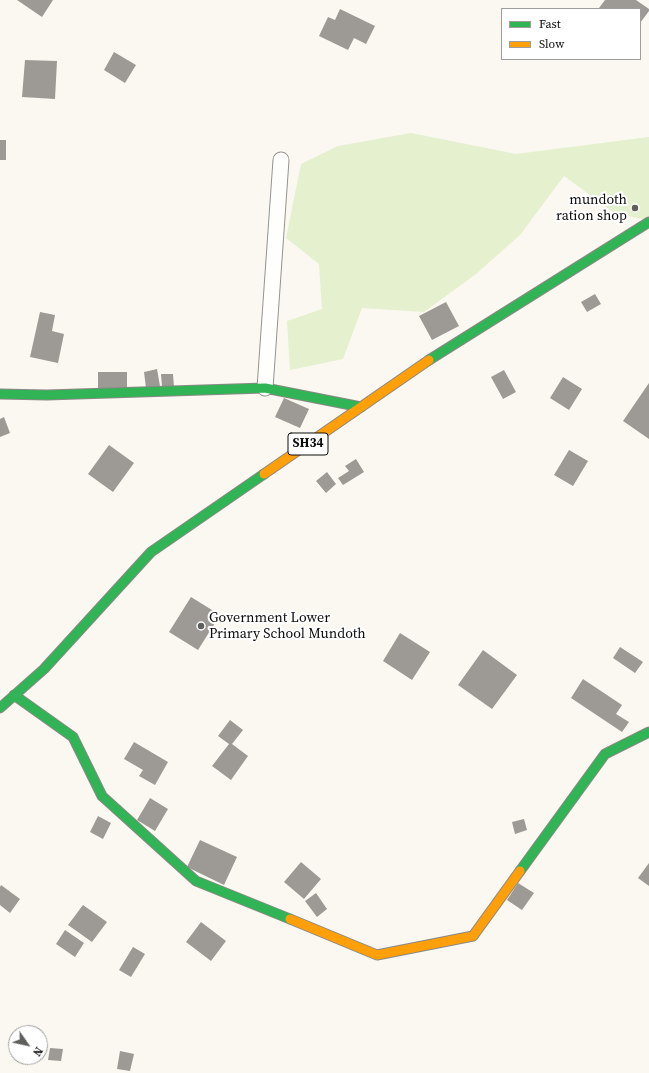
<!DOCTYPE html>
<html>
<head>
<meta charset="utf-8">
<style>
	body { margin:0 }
	#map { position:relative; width:649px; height:1073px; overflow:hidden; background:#faf8f0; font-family:"Source Serif 4",serif }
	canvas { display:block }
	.legend { position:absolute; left:501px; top:8px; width:140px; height:52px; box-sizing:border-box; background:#fff; border:1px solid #9e9e9e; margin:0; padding:5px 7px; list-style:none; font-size:12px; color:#0c0c0c }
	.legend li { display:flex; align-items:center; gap:8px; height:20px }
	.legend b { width:20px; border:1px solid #9e9e9e }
	.north { position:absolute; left:8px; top:1025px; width:40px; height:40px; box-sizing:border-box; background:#fff; border:1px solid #9e9e9e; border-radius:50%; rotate:124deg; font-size:11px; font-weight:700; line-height:16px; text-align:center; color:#0c0c0c }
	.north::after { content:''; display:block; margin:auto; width:14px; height:18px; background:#5f5f5c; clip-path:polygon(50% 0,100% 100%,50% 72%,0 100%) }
</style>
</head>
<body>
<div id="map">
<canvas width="649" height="1073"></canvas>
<ul class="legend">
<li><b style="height:5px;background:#30b455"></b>Fast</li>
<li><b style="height:5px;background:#ff9f0a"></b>Slow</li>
</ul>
<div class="north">N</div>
</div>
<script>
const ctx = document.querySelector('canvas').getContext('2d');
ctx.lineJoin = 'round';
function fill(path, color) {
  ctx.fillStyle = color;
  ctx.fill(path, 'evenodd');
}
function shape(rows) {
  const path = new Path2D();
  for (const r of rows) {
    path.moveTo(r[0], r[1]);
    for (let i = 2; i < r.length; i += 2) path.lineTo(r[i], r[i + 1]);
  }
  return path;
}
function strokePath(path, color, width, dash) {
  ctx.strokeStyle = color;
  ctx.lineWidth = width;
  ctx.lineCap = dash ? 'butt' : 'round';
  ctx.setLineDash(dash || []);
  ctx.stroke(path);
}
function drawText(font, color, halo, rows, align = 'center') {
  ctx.font = font + ' "Source Serif 4",serif';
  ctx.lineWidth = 4;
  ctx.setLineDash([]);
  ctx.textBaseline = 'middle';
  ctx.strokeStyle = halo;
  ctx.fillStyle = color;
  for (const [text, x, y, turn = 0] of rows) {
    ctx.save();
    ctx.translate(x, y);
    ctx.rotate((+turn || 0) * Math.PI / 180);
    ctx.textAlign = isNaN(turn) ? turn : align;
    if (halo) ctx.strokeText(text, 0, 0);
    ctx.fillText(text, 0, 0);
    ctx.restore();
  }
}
const green = shape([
	[411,133,516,154,649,137,649,220,616,214,564,176,520,235,476,274,424,312,362,308,343,359,290,370,287,321,322,309,319,264,286,238,301,164,338,146]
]);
const building = shape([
	[17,0,53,0,42,17],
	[605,0,636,0,649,9,649,11,640,23,640,9,600,9,599,8],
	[340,9,375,26,366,44,354,38,348,50,319,36,328,17,335,20],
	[114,52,136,65,125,83,104,70],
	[25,60,57,61,55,99,22,97],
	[0,140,6,140,6,160,0,160],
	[595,294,601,304,587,312,581,302],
	[446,302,459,326,432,340,419,316],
	[40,312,55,315,52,331,64,334,58,363,30,357],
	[157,369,160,386,146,388,144,372],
	[504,370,516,392,503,399,491,377],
	[98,372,127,372,127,389,98,389],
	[161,374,173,374,174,387,162,387],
	[563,377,582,389,569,410,550,398],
	[649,383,649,439,623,421],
	[284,398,309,409,300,428,275,417],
	[4,417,10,433,0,437,0,419],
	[109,445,134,463,113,492,88,474],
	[569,450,588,461,573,486,554,475],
	[356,459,364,472,343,485,338,478,349,471,345,466],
	[327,472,336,484,326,493,316,481],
	[191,597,220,615,198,650,169,632],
	[400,633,430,652,412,680,383,661],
	[620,647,643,662,635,673,613,658],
	[483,650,517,675,492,709,458,685],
	[583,679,622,705,616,714,629,722,622,732,571,698],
	[230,720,243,730,232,744,248,756,231,780,212,766,229,744,218,736],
	[134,742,168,762,155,785,139,776,143,770,124,759],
	[150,798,168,809,155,831,137,820],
	[98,816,111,823,103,839,90,832],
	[524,819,527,830,515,834,512,822],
	[200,840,237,857,224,885,187,867],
	[301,862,321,879,304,899,284,882],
	[649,863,649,886,638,878],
	[518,883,534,893,522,910,507,900],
	[1,885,20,899,10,913,0,905,0,887],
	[316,893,327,909,317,917,305,901],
	[83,905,107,922,92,942,68,925],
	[201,922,226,941,211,961,186,942],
	[65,930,84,943,75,957,56,944],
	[133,947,145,954,131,977,119,970],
	[50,1048,63,1049,61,1061,48,1060],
	[120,1051,134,1054,130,1071,117,1069]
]);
const street = shape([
	[265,388,281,160]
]);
const fast = shape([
	[429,360,649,222],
	[0,394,47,395,265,388,361,407],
	[14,695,73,737,102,796,196,881,290,919],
	[0,708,44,669,151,552,264,474],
	[520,871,605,754,649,732]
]);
const slow = shape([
	[264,474,429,360],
	[290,919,377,955,473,936,520,871]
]);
const markers = [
	[635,208,4,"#5f5f5c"],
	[201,626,4,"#5f5f5c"]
];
const shields = [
	[308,444,40]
];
const shieldNames = [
	["SH34",308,444]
];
const poiNames = [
	["mundoth",627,200],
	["ration shop",627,216],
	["Government Lower",209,618,"left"],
	["Primary School Mundoth",209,634,"left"]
];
fill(green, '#e5f0cf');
fill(building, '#9d9a96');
strokePath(street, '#93928f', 17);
strokePath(fast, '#8a8985', 11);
strokePath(slow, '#8a8985', 11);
strokePath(street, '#fefefd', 15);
strokePath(fast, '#30b455', 9);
strokePath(slow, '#ff9f0a', 9);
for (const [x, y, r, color] of markers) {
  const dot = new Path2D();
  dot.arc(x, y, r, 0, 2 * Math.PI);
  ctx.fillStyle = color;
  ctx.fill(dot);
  strokePath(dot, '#fff', 1.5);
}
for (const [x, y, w] of shields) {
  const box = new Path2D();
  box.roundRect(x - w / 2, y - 11, w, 22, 3);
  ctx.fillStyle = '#fff';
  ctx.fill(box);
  strokePath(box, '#0c0c0c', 1);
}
drawText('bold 13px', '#0c0c0c', null, shieldNames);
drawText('14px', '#0c0c0c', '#fff', poiNames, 'right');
</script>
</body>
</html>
